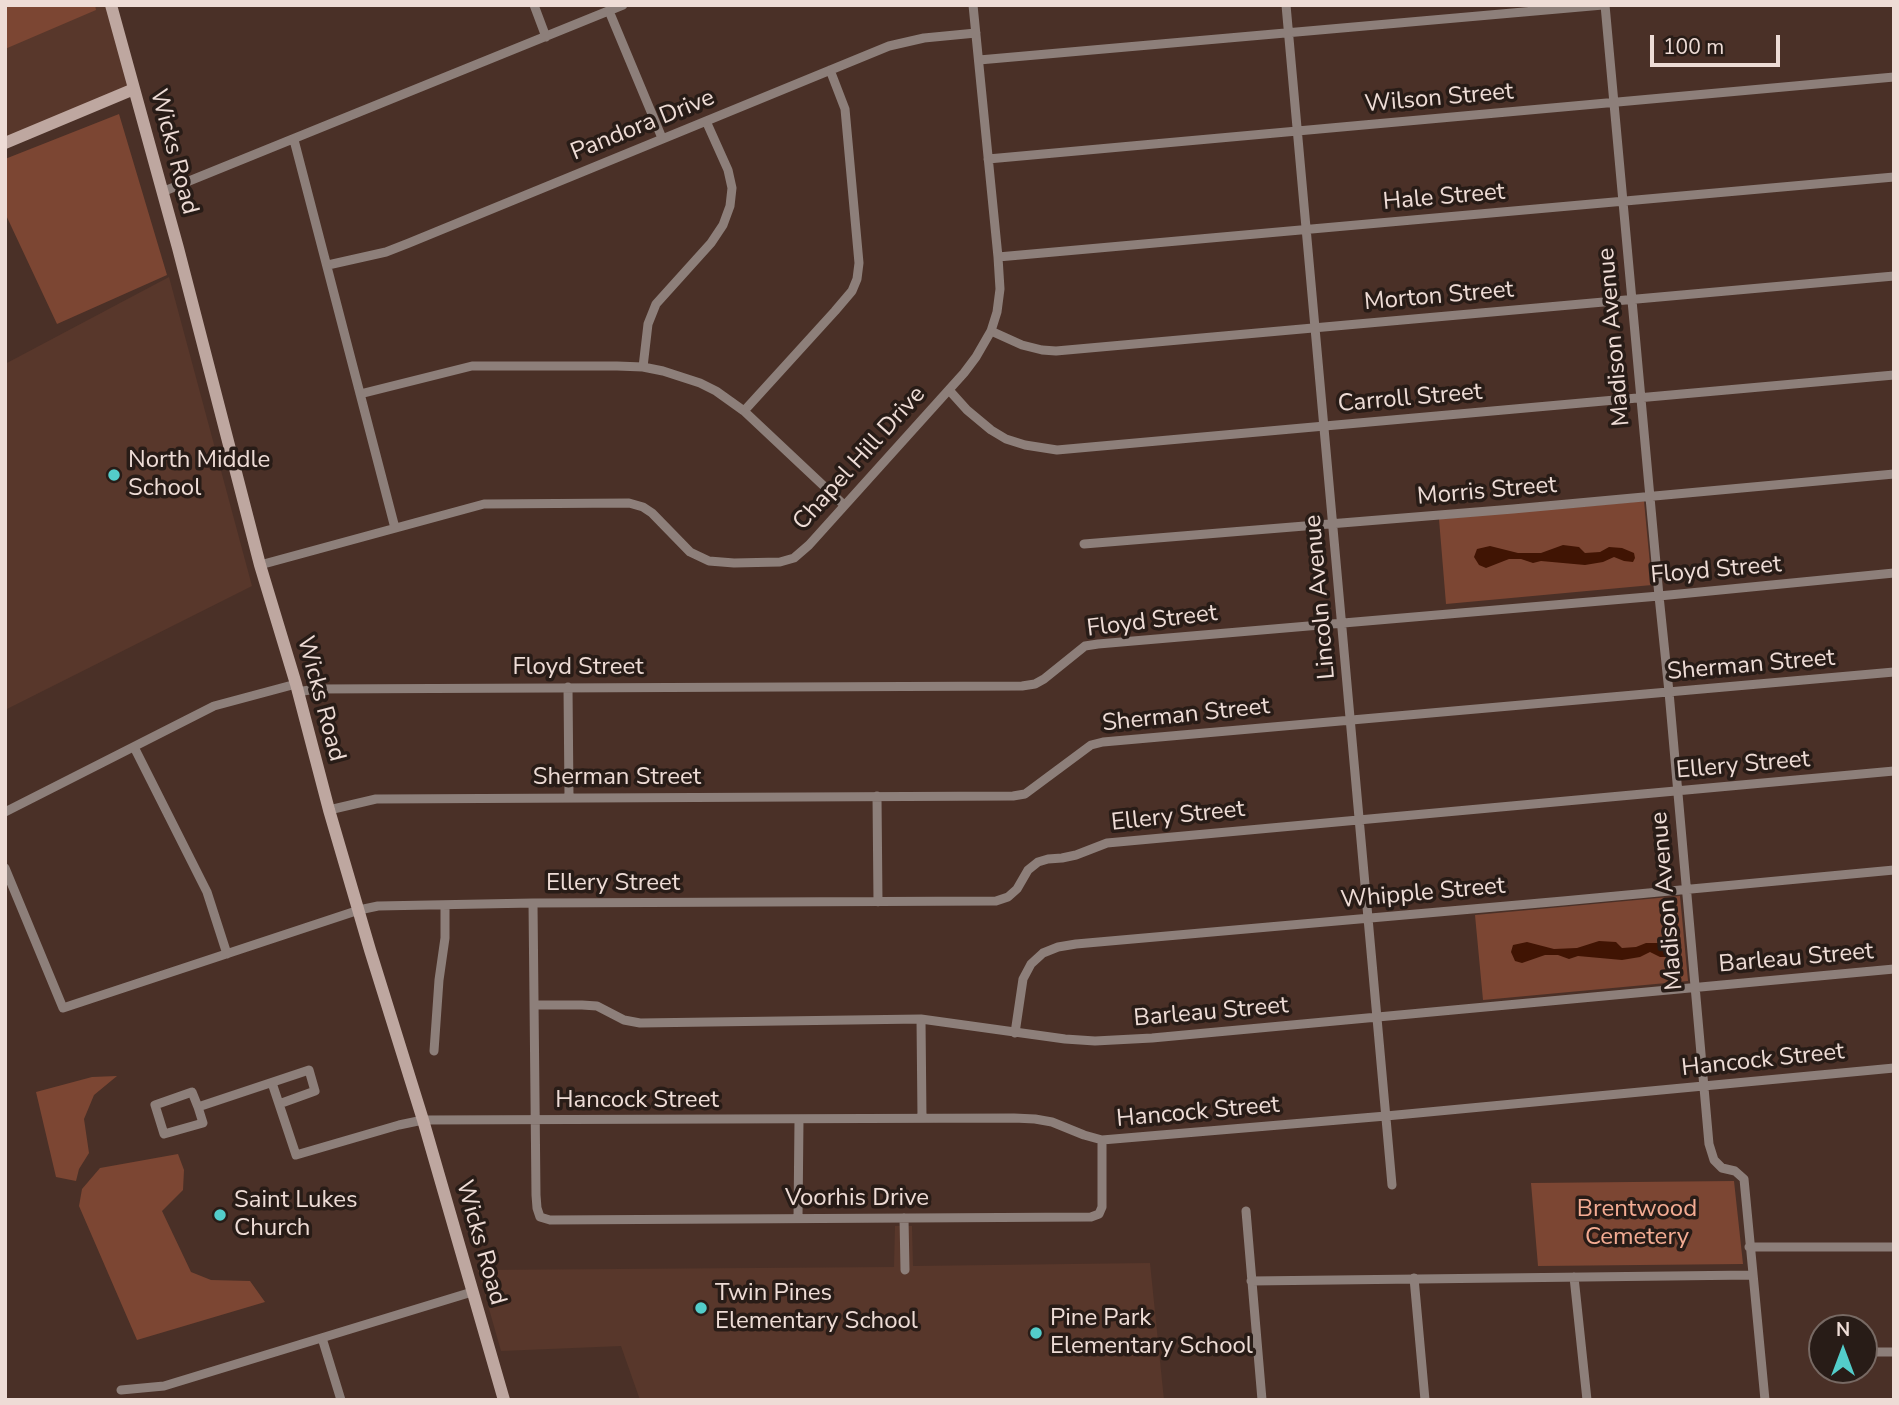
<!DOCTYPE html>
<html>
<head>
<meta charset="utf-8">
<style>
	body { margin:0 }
	#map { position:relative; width:1899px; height:1405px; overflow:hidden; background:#4a3027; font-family:"Nunito Sans",sans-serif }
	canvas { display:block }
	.frame { position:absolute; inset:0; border:7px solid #eedcd6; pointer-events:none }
	.north { position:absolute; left:1808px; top:1314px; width:70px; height:70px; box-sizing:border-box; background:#281c17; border:2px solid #776963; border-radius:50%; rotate:0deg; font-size:19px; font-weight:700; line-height:28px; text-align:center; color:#eedcd6 }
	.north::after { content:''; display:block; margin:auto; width:24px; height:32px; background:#53cdca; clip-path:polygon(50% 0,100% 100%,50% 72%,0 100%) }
	.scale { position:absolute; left:1650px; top:35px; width:130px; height:32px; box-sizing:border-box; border:4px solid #eedcd6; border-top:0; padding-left:9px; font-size:21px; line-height:24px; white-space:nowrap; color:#eedcd6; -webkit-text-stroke:5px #281c17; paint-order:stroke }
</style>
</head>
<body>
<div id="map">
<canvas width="1899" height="1405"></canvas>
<div class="frame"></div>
<div class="north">N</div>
<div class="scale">100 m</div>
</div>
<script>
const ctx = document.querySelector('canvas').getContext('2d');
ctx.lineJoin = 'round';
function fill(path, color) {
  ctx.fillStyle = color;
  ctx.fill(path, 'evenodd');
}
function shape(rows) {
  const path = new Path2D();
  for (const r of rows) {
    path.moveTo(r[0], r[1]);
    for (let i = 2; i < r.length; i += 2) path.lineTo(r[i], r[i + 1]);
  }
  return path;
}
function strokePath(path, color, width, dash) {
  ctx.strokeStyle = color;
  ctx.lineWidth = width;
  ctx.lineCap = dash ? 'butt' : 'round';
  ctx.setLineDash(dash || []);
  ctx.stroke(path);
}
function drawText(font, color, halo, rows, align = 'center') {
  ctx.font = font + ' "Nunito Sans",sans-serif';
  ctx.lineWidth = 7;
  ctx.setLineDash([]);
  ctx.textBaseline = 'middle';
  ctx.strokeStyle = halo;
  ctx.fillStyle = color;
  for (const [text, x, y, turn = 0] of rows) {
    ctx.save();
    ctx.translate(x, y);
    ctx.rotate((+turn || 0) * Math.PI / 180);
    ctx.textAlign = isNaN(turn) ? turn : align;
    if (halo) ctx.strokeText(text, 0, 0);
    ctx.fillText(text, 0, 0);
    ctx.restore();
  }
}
const built = shape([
	[5,5,116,5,137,86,5,141],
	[169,277,252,586,5,710,5,364],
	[895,1226,912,1226,913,1266,1150,1263,1164,1400,640,1400,621,1346,501,1351,478,1270,894,1267]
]);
const green = shape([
	[5,5,95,5,96,10,5,49],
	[119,114,167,275,57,324,5,213,5,159],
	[1644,501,1652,585,1446,604,1439,519],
	[1680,896,1688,981,1483,1000,1475,915],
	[117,1076,94,1095,84,1119,89,1153,79,1169,76,1181,56,1177,36,1092,92,1077],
	[178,1154,184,1170,183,1190,162,1211,191,1272,211,1280,250,1281,265,1302,137,1340,79,1206,82,1189,100,1168],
	[1734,1181,1743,1264,1538,1266,1531,1183]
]);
const water = shape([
	[1563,545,1579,547,1585,553,1600,552,1609,547,1622,548,1634,553,1635,558,1633,562,1624,561,1614,557,1603,562,1585,565,1541,561,1533,563,1521,559,1509,559,1486,568,1479,565,1474,557,1477,549,1490,546,1518,553,1541,553],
	[1599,941,1616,942,1622,948,1636,947,1646,943,1658,943,1670,949,1672,953,1670,957,1660,957,1650,952,1640,957,1622,960,1578,956,1569,959,1558,955,1545,955,1522,963,1515,961,1511,952,1513,945,1527,942,1554,949,1577,948]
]);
const minor = shape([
	[534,5,546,37],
	[1286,5,1392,1185],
	[1605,5,1659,596,1669,692,1709,1144,1714,1160,1722,1168,1735,1171,1744,1179,1765,1400],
	[609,11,662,138],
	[979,60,1603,5],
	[294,140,395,528],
	[988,159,1894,77],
	[162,192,623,5],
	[998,257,1894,177],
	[328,265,386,252,409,243,889,46,924,38,976,33],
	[991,331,1022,345,1042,350,1056,351,1894,276],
	[643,367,648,324,656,304,711,243,723,225,730,206,732,188,728,170,706,121],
	[949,390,967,410,991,430,1006,439,1025,445,1057,450,1894,375],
	[360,394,472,366,617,366,643,367,663,371,700,383,716,391,744,411,844,505],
	[744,411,835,311,852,291,857,279,859,263,845,109,830,70],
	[1084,544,1513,509,1894,474],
	[260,565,484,504,629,503,643,507,652,513,690,552,709,561,734,563,780,562,794,558,809,545,964,373,976,357,991,331,997,312,1000,289,998,257,973,5],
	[568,687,569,797],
	[297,692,316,689,1022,686,1035,684,1044,679,1085,646,1098,644,1659,596,1894,573],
	[134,747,207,892,227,954],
	[877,796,878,902],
	[329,810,376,799,1013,796,1025,794,1091,745,1103,742,1894,672],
	[5,812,214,706,296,684],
	[5,868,63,1008,359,910,378,906,533,903,996,901,1008,897,1017,889,1028,870,1038,862,1048,859,1062,858,1076,855,1107,843,1894,771],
	[533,903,536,1195,537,1208,540,1217,550,1220,1091,1217,1099,1214,1102,1207,1102,1140],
	[534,1005,582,1005,597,1006,624,1020,640,1023,921,1019,1065,1039,1095,1041,1152,1038,1894,969],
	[921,1019,922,1118],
	[1015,1033,1023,979,1031,964,1043,953,1058,947,1076,944,1563,901,1894,870],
	[434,1051,439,980,445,938,445,905],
	[272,1083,296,1155,399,1125,423,1120,1014,1118,1035,1119,1052,1122,1084,1135,1102,1140,1386,1116,1894,1068],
	[198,1107,203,1123,164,1134,155,1105,192,1092,198,1107,309,1070,315,1091,279,1104],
	[1246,1211,1262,1400],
	[798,1218,799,1120],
	[904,1218,905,1270],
	[1749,1247,1894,1247],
	[1574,1277,1587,1400],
	[1414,1278,1425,1400],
	[1251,1281,1752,1275],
	[322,1338,341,1400],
	[1864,1352,1894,1352],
	[121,1390,164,1386,472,1292]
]);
const secondary = shape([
	[111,5,178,248,260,565,296,684,329,810,370,950,423,1120,504,1400],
	[5,143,134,89]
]);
const markers = [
	[114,475,7,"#53cdca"],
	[220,1215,7,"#53cdca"],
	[701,1308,7,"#53cdca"],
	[1036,1333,7,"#53cdca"]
];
const streetNames = [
	["Wilson Street",1439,99,-5],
	["Pandora Drive",643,126,-22],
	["Wicks Road",173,152,75],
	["Hale Street",1444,198,-5],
	["Morton Street",1439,297,-5],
	["Madison Avenue",1615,337,-95],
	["Carroll Street",1410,399,-5],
	["Chapel Hill Drive",860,459,-48],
	["Morris Street",1487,492,-5],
	["Floyd Street",1716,571,-5],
	["Lincoln Avenue",1321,597,-95],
	["Floyd Street",1152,622,-7],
	["Sherman Street",1751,666,-5],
	["Floyd Street",578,668],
	["Wicks Road",320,699,75],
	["Sherman Street",1186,716,-6],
	["Ellery Street",1743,766,-5],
	["Sherman Street",617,778],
	["Ellery Street",1178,817,-6],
	["Ellery Street",613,884],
	["Whipple Street",1423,894,-5],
	["Madison Avenue",1668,901,-95],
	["Barleau Street",1796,959,-5],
	["Barleau Street",1211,1013,-5],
	["Hancock Street",1763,1061,-6],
	["Hancock Street",637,1101],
	["Hancock Street",1198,1113,-5],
	["Voorhis Drive",857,1199],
	["Wicks Road",480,1243,74]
];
const poiNames = [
	["North Middle",128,461],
	["School",128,489],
	["Saint Lukes",234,1201],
	["Church",234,1229],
	["Twin Pines",715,1294],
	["Elementary School",715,1322],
	["Pine Park",1050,1319],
	["Elementary School",1050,1347]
];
const parkNames = [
	["Brentwood",1637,1210],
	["Cemetery",1637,1238]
];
fill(built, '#58372b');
fill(green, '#7c4633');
fill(water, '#401403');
strokePath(minor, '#8d7f7a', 9);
strokePath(secondary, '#bea7a0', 12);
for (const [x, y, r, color] of markers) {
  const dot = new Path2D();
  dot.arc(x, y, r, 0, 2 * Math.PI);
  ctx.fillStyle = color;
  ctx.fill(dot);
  strokePath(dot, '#281c17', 2.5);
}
drawText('24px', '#eedcd6', '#281c17', streetNames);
drawText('24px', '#eedcd6', '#281c17', poiNames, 'left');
drawText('24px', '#f4ac93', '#281c17', parkNames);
</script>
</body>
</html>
